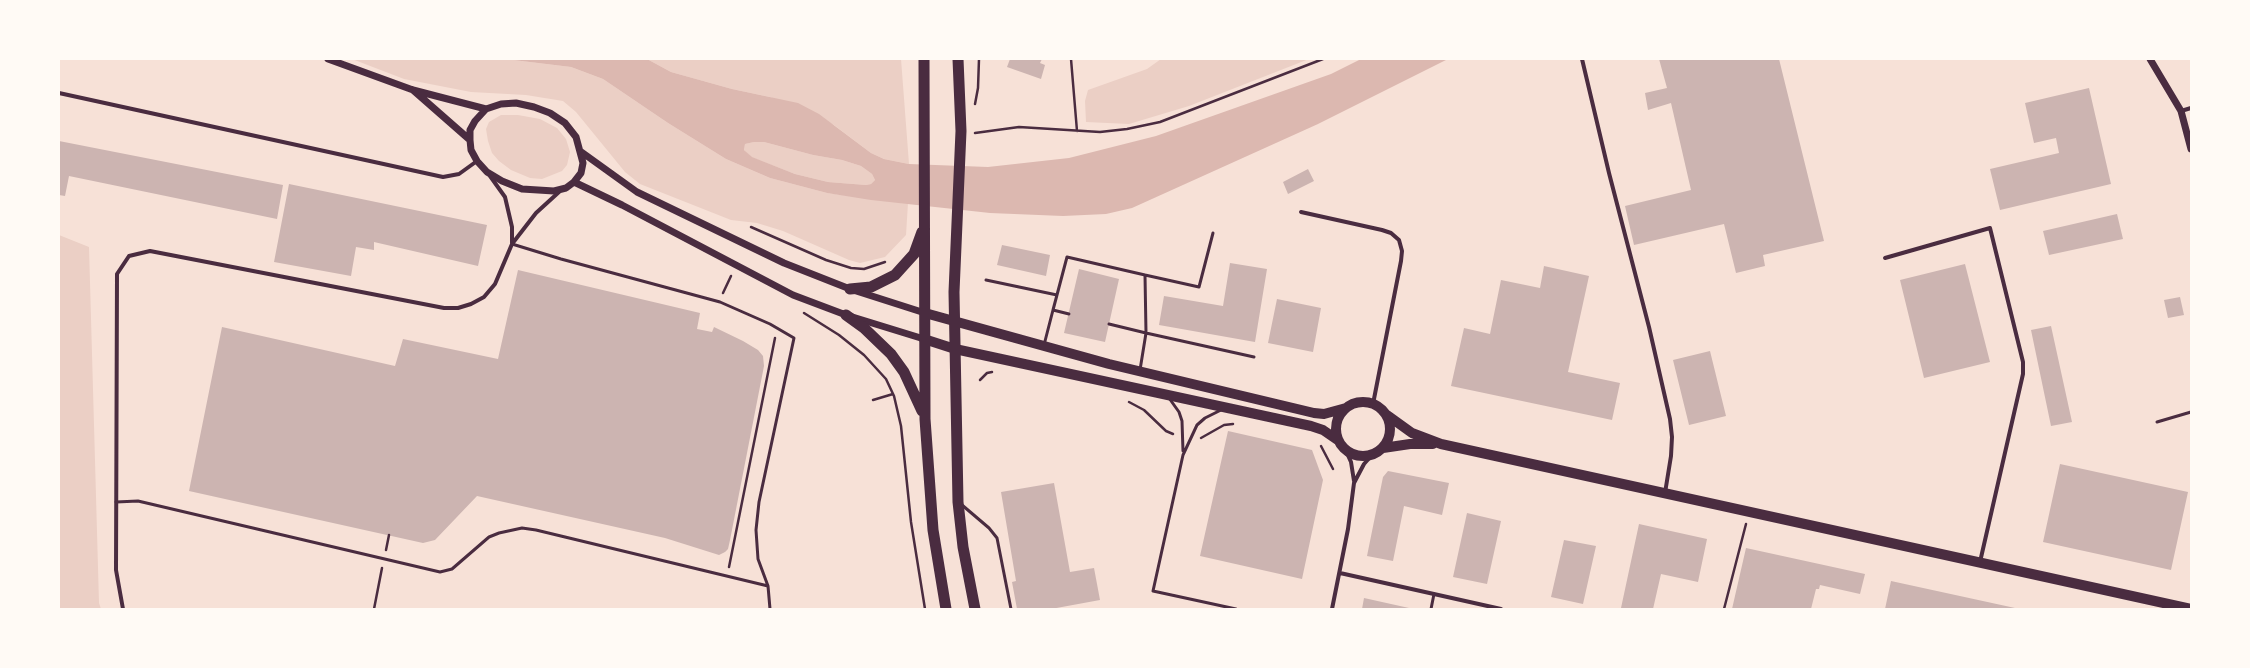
<!DOCTYPE html>
<html>
<head>
<meta charset="utf-8">
<style>
	body { margin:0 }
	#map { position:relative; width:2250px; height:668px; overflow:hidden; background:#f7e1d7; font-family:"Work Sans",sans-serif }
	canvas { display:block }
	.frame { position:absolute; inset:0; border:60px solid #fffaf5; pointer-events:none }
</style>
</head>
<body>
<div id="map">
<canvas width="2250" height="668"></canvas>
<div class="frame"></div>
</div>
<script>
const ctx = document.querySelector('canvas').getContext('2d');
ctx.lineJoin = 'round';
function fill(path, color) {
  ctx.fillStyle = color;
  ctx.fill(path, 'evenodd');
}
function shape(rows) {
  const path = new Path2D();
  for (const r of rows) {
    if (r.length === 3) {
      path.moveTo(r[0] + r[2], r[1]);
      path.arc(r[0], r[1], r[2], 0, 2 * Math.PI);
      continue;
    }
    path.moveTo(r[0], r[1]);
    for (let i = 2; i < r.length; i += 2) path.lineTo(r[i], r[i + 1]);
  }
  return path;
}
function strokePath(path, color, width, dash) {
  ctx.strokeStyle = color;
  ctx.lineWidth = width;
  ctx.lineCap = dash ? 'butt' : 'round';
  ctx.setLineDash(dash || []);
  ctx.stroke(path);
}
const green = shape([
	[352,59,505,59,571,67,603,79,668,123,726,159,770,178,827,193,908,203,906,235,885,257,860,263,849,260,783,231,757,223,731,220,640,184,625,172,576,112,563,101,526,95,471,92,404,79],
	[647,59,901,59,909,164,884,159,871,153,834,125,770,97,732,89,671,72],
	[1161,59,1309,59,1189,106,1129,124,1086,122,1085,101,1088,90,1147,69],
	[501,115,518,115,540,119,557,128,566,139,570,152,567,165,562,171,542,179,530,178,511,170,499,161,492,153,488,141,486,129,489,122],
	[754,142,764,142,813,155,842,160,861,166,872,174,875,180,871,184,866,185,828,182,795,174,751,157,744,150,745,144],
	[59,235,89,247,99,603,101,609,59,609]
]);
const water = shape([
	[505,59,647,59,671,72,732,89,798,103,819,114,871,153,884,159,909,164,988,167,1069,158,1156,136,1331,74,1361,59,1448,59,1318,124,1132,208,1106,214,1063,216,990,213,871,200,827,193,770,178,726,159,668,123,603,79,571,67],
	[754,142,764,142,813,155,842,160,861,166,872,174,875,180,871,184,866,185,828,182,795,174,752,157,744,150,745,144]
]);
const building = shape([
	[1010,59,1042,59,1040,63,1045,65,1041,79,1007,67],
	[1659,59,1779,59,1824,241,1763,255,1765,266,1736,273,1724,224,1634,245,1625,206,1691,190,1671,103,1648,110,1645,93,1667,88],
	[2089,88,2111,184,2000,210,1990,169,2059,153,2056,138,2034,143,2025,103],
	[59,141,283,185,277,219,69,176,65,196,59,195],
	[1308,169,1314,181,1288,194,1283,182],
	[289,184,487,225,478,266,374,242,374,250,356,247,351,276,274,262],
	[2117,214,2123,239,2049,255,2043,231],
	[1002,245,1050,255,1046,276,997,265],
	[1230,263,1267,269,1255,342,1159,325,1164,296,1223,306],
	[1965,264,1990,362,1924,378,1900,280],
	[1544,266,1589,276,1568,372,1620,383,1612,420,1451,386,1464,328,1490,334,1501,280,1540,288],
	[1079,269,1119,279,1105,342,1064,333],
	[518,270,700,313,697,329,712,332,714,327,743,341,758,350,763,356,764,366,730,540,728,549,725,552,719,555,665,538,477,496,435,540,423,543,189,491,222,327,395,366,403,339,498,359],
	[2180,297,2184,315,2168,318,2164,300],
	[1277,299,1321,308,1313,352,1268,343],
	[2051,326,2072,422,2051,426,2031,330],
	[1710,351,1726,416,1689,425,1673,360],
	[1228,431,1312,450,1323,480,1302,579,1200,556],
	[2060,464,2188,492,2171,570,2043,542],
	[1388,471,1449,483,1442,515,1404,506,1393,561,1367,556,1383,477],
	[1054,483,1070,572,1094,568,1100,600,1051,609,1017,609,1012,582,1016,581,1001,492],
	[1467,513,1501,521,1487,584,1453,577],
	[1639,524,1707,539,1698,582,1661,574,1653,609,1621,608],
	[1564,540,1596,546,1583,604,1551,597],
	[1746,548,1865,574,1860,594,1820,585,1819,589,1816,589,1811,609,1732,609],
	[1891,581,2015,608,2014,609,1885,609],
	[1364,598,1409,608,1409,609,1362,609]
]);
const path = shape([
	[1071,59,1077,131],
	[975,104,978,88,979,59],
	[975,133,1019,127,1100,132,1127,129,1160,122,1323,59],
	[751,227,826,260,851,268,864,269,885,262],
	[723,293,731,276],
	[804,313,839,335,864,355,886,379,894,396,901,426,911,522,925,609],
	[980,380,987,373,992,372],
	[873,400,893,394],
	[1129,402,1144,410,1166,431,1173,434],
	[1201,438,1224,425,1233,424],
	[1321,446,1333,469],
	[386,550,389,535],
	[729,567,775,338],
	[374,609,382,568],
	[1724,609,1746,524]
]);
const service = shape([
	[512,244,561,259,720,302,770,324,794,338,759,502,756,530,758,559,768,586],
	[1145,275,1199,287,1213,233],
	[986,280,1057,295],
	[1053,310,1067,257,1145,275,1146,333,1254,357],
	[1109,324,1146,333,1140,370],
	[1044,345,1053,310,1069,314],
	[1169,398,1179,412,1182,421,1183,451],
	[1221,410,1205,418,1197,425,1183,455,1153,591,1236,609],
	[2157,422,2191,412],
	[116,502,138,501,440,572,452,569,489,537,499,533,522,528,536,530,768,586,770,609],
	[962,505,989,528,997,538,1011,609],
	[1431,609,1434,594]
]);
const minor = shape([
	[1582,59,1609,173,1649,327,1670,419,1672,437,1671,456,1665,493],
	[59,93,443,177,459,174,477,161],
	[2181,111,2191,108],
	[490,176,505,197,512,227,512,243],
	[1301,212,1382,230,1391,233,1399,240,1402,251,1401,261,1373,404],
	[1885,258,1990,228,2023,362,2023,374,1980,562],
	[1346,451,1351,462,1354,481],
	[1340,573,1501,609],
	[123,609,116,570,117,274,129,256,150,251,444,308,458,308,471,304,484,297,495,284,512,244,536,213,559,192],
	[1332,609,1348,529,1354,483,1364,464,1372,455]
]);
const tertiary = shape([
	[328,59,413,90,486,109],
	[2150,59,2181,111,2191,149],
	[413,90,470,140,471,150,477,161,487,172,502,181,522,189,554,191,566,188,574,182,581,173,583,163,576,137,565,123,550,113,534,107,516,103,501,104,486,109,475,121,470,130,470,140],
	[580,151,637,192,784,263,850,289,925,313],
	[574,182,622,205,793,295,846,315,924,339]
]);
const primary = shape([
	[925,313,1109,364,1314,413,1324,414,1346,408],
	[924,339,955,349,1311,426,1323,430,1339,441],
	[1363,429,27],
	[1387,415,1412,433,1441,444,2191,609],
	[1383,448,1410,444,1433,444]
]);
const trunk = shape([
	[924,59,925,419,933,530,946,609],
	[958,59,961,131,954,292,958,502,963,547,975,609],
	[850,289,871,287,895,275,914,254,922,232],
	[846,315,864,328,891,354,904,372,922,411]
]);
fill(green, '#ebcfc5');
fill(water, '#dcb8b0');
fill(building, '#ccb4b1');
strokePath(path, '#4a2c40', 2.5);
strokePath(service, '#4a2c40', 3);
strokePath(minor, '#4a2c40', 4);
strokePath(tertiary, '#4a2c40', 7);
strokePath(primary, '#4a2c40', 10);
strokePath(trunk, '#4a2c40', 11);
</script>
</body>
</html>
